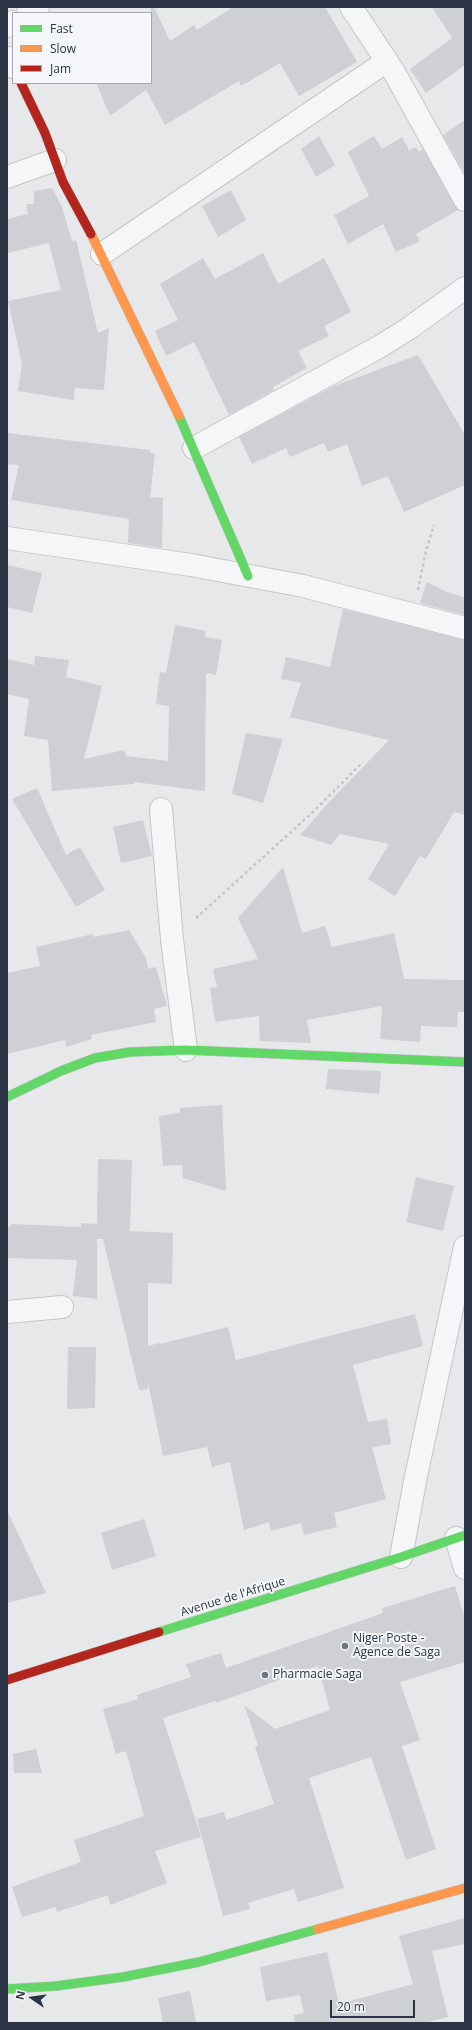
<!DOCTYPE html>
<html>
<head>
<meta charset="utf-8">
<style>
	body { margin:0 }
	#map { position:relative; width:472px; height:2030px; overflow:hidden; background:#e6e8ea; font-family:"Open Sans",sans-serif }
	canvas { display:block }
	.frame { position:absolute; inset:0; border:8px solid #2b3445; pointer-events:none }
	.legend { position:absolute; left:12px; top:12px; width:140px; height:72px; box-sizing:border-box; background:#f4f6f9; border:1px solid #a4a8b1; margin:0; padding:5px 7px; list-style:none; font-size:12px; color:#2b3445 }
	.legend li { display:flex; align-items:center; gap:8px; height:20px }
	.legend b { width:20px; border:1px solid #a4a8b1 }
	.north { position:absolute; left:12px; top:1978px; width:40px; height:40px; -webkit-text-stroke:3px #f4f6f9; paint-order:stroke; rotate:283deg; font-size:11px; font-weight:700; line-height:16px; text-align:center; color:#2b3445 }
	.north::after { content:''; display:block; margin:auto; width:14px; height:18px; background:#2b3445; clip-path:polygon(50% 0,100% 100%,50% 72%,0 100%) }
	.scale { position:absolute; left:330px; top:2000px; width:85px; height:18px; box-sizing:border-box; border:2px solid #2b3445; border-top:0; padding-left:5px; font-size:12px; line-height:14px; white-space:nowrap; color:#2b3445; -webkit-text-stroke:3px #f4f6f9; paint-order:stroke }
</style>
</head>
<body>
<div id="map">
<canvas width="472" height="2030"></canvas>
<div class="frame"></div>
<ul class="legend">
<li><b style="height:5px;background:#63d668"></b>Fast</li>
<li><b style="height:5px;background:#ff974d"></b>Slow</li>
<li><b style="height:5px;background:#b3261e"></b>Jam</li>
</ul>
<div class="north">N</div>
<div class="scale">20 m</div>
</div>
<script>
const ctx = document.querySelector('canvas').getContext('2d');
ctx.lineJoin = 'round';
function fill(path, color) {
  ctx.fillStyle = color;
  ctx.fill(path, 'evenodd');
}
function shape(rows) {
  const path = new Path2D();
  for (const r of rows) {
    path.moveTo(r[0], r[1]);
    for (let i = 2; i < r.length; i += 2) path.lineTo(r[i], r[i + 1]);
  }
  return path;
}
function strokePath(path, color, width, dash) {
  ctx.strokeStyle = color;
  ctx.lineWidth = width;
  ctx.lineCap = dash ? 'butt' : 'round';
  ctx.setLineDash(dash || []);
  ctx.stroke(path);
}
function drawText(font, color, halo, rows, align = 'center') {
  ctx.font = font + ' "Open Sans",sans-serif';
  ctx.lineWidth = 4;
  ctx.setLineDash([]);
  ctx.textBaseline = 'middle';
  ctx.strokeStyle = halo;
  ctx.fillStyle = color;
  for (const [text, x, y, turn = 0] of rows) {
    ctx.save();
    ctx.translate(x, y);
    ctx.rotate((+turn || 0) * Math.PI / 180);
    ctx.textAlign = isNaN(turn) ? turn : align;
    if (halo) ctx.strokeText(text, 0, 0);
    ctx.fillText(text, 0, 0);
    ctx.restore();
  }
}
const building = shape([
	[151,7,154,7,170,41,194,25,197,30,233,7,325,7,357,62,299,96,280,63,241,86,239,81,165,125,146,90,110,116,96,83,151,83],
	[432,7,465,7,465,65,426,93,410,69,452,38],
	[465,120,465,174,443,135],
	[319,136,335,165,316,177,301,149],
	[374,136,382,149,402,137,409,150,416,147,419,152,423,149,458,210,416,234,420,241,396,252,383,224,348,244,334,215,369,196,348,152],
	[52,188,62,207,72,241,76,240,98,333,109,328,104,390,75,388,74,400,18,391,22,364,8,301,61,290,49,243,7,253,7,219,28,214,26,204,34,204,34,191],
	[231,190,246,220,218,237,202,206],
	[263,253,278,284,324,258,351,312,324,326,329,336,298,351,307,368,273,387,274,390,229,415,194,342,166,356,155,331,178,320,160,284,203,258,215,279],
	[418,355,465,435,465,485,404,512,388,476,362,486,347,444,328,452,324,443,290,457,286,448,252,464,239,437,334,386],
	[7,433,150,450,150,453,155,453,150,497,163,498,162,548,128,543,129,519,11,500,19,465,7,464],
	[7,565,42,573,32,613,7,607],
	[427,582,445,591,465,598,465,615,420,603],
	[343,609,465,640,465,815,454,812,426,859,420,856,395,896,368,879,389,844,340,834,331,845,300,835,330,801,389,740,290,717,301,683,281,679,286,657,330,667],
	[175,625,206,631,205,637,222,640,216,675,206,673,205,791,134,782,134,784,52,791,48,740,24,736,29,699,7,694,7,659,34,665,35,656,69,660,66,677,102,686,84,759,124,750,126,756,168,761,169,706,156,704,160,672,166,673],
	[246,733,283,739,263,803,232,794],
	[37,788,66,855,80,847,105,890,76,907,12,799],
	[143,820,152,856,121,863,113,827],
	[283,867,302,933,325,926,332,947,394,933,404,979,465,980,465,1012,458,1012,457,1027,421,1026,420,1042,380,1039,382,1006,307,1020,311,1043,260,1041,259,1016,215,1022,210,988,217,987,213,969,258,959,238,918],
	[129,930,146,958,148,969,156,967,167,1006,154,1009,156,1022,91,1035,92,1039,66,1047,65,1040,7,1054,7,973,40,966,36,947,93,934,94,937],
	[328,1069,381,1071,379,1094,326,1089],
	[222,1105,226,1191,183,1178,182,1165,163,1166,159,1116,180,1113,180,1108],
	[98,1159,132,1160,130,1231,173,1233,172,1284,148,1283,148,1346,159,1343,160,1344,228,1327,236,1360,415,1314,423,1346,353,1365,368,1422,387,1419,391,1444,372,1447,386,1499,334,1513,337,1527,304,1535,301,1523,271,1531,269,1522,244,1530,230,1462,212,1467,207,1447,163,1456,148,1382,148,1389,139,1390,103,1239,97,1239,97,1299,73,1296,77,1260,7,1258,7,1227,11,1227,11,1224,81,1227,81,1223,97,1224],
	[416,1177,454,1186,443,1231,406,1222],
	[68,1347,96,1347,95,1408,67,1409],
	[7,1510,46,1593,7,1603],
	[144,1519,156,1556,112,1570,101,1533],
	[455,1586,465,1619,465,1662,400,1682,420,1740,402,1746,436,1849,406,1860,371,1757,365,1759,309,1778,344,1888,298,1902,294,1889,248,1903,250,1909,223,1916,197,1819,224,1812,226,1820,274,1804,255,1747,258,1745,244,1705,275,1729,330,1710,318,1666,216,1703,215,1701,163,1718,201,1837,155,1851,167,1883,110,1905,108,1895,57,1912,56,1907,22,1917,12,1887,81,1862,74,1840,144,1816,126,1751,116,1754,103,1709,138,1699,137,1695,191,1677,186,1664,221,1653,226,1668,383,1613,382,1608],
	[36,1749,42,1773,14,1773,13,1754],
	[465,1918,465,1944,432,1951,448,2017,424,2023,295,2023,294,2015,304,2013,300,1995,266,2001,260,1967,327,1952,339,2004,413,1984,399,1936],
	[190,1991,196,2023,163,2023,158,1998]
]);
const path = shape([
	[418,590,426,551,434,525],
	[196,918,312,813,362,763]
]);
const street = shape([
	[351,7,394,72,465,200],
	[28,13,38,7],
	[7,26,13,22],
	[7,59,9,58,13,67],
	[7,177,55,160],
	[102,254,387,61],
	[194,448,379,347,408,329,465,288],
	[7,538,191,565,303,586,465,628],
	[161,809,172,940,186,1050],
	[7,1312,62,1307],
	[456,1538,465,1568],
	[401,1557,416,1476,465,1247]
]);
const fast = shape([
	[179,416,248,576],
	[7,1097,61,1071,95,1058,130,1052,186,1050,465,1062],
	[159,1632,401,1557,465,1535],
	[7,1989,56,1986,123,1977,199,1962,318,1929]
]);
const slow = shape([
	[91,234,179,416],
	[318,1929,465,1888]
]);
const jam = shape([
	[21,83,45,133,63,182,91,234],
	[7,1680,159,1632]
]);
const markers = [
	[345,1646,4,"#6c737f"],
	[265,1675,4,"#6c737f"]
];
const streetNames = [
	["Avenue de l'Afrique",233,1597,-17]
];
const poiNames = [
	["Niger Poste -",353,1639],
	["Agence de Saga",353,1653],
	["Pharmacie Saga",273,1675]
];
fill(building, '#ced0d3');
strokePath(street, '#c4c6c8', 24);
strokePath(fast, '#c4c6c8', 10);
strokePath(slow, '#c4c6c8', 10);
strokePath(jam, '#c4c6c8', 10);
strokePath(path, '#c5c6ca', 2.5, [3, 3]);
strokePath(street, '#f5f6f7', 22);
strokePath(fast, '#63d668', 9);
strokePath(slow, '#ff974d', 9);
strokePath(jam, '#b3261e', 9);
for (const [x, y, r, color] of markers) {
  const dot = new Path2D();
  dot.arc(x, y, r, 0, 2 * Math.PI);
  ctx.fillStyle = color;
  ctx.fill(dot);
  strokePath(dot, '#f4f6f9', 1.5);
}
drawText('12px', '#2b3445', '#f4f6f9', streetNames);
drawText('12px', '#2b3445', '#f4f6f9', poiNames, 'left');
</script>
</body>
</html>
